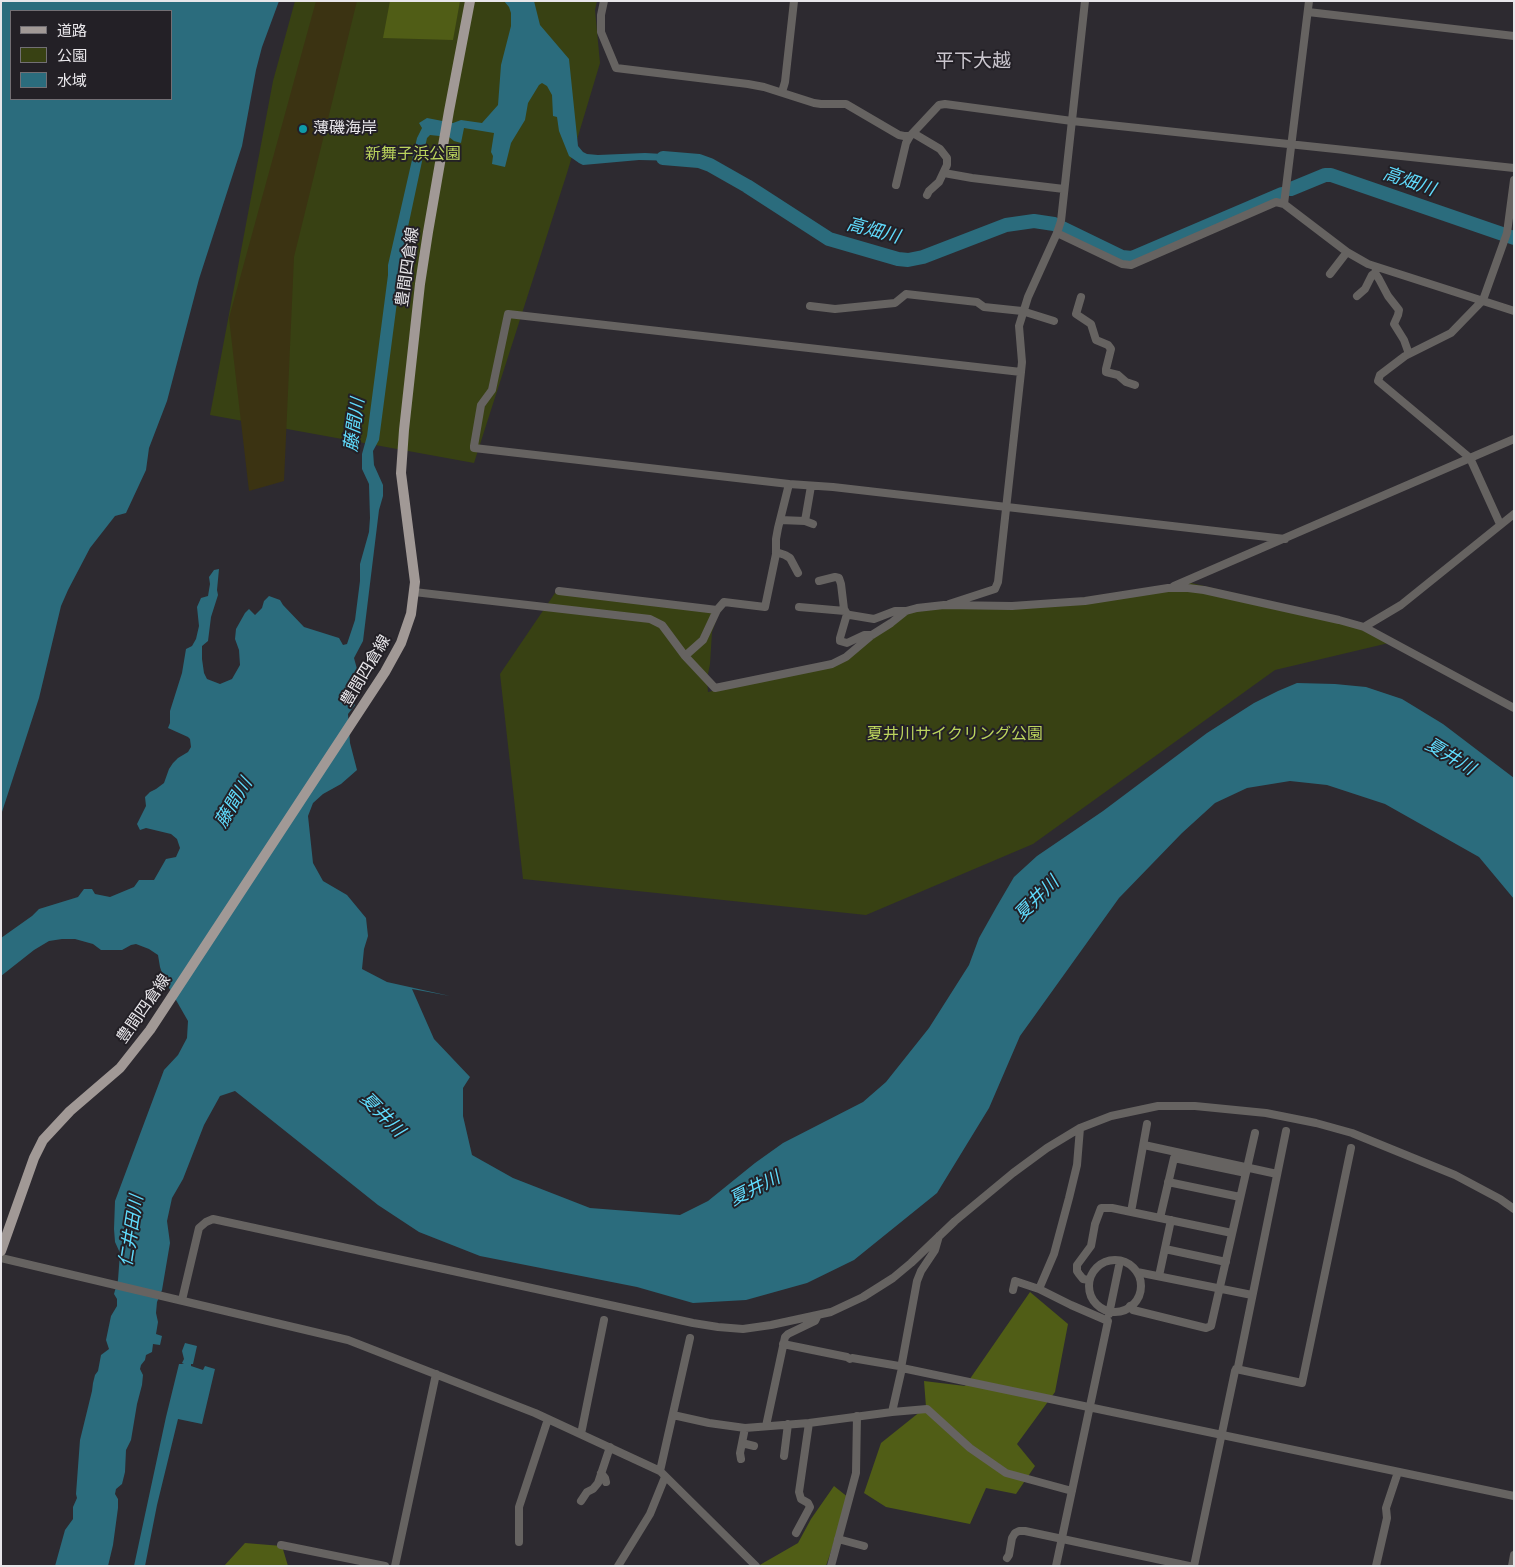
<!DOCTYPE html>
<html>
<head>
<meta charset="utf-8">
<style>
	body { margin:0 }
	#map { position:relative; width:1515px; height:1567px; overflow:hidden; background:#2d2a30; font-family:Manrope,"Noto Sans JP",sans-serif }
	canvas { display:block }
	.frame { position:absolute; inset:0; border:2px solid #e8e6ea; pointer-events:none }
	.legend { position:absolute; left:10px; top:10px; width:162px; height:90px; box-sizing:border-box; background:#232026; border:1px solid #726f74; margin:0; padding:6px 9px; list-style:none; font-size:15px; color:#e8e6ea }
	.legend li { display:flex; align-items:center; gap:10px; height:25px }
	.legend b { width:25px; border:1px solid #726f74 }
</style>
</head>
<body>
<div id="map">
<canvas width="1515" height="1567"></canvas>
<div class="frame"></div>
<ul class="legend">
<li><b style="height:6px;background:#a19996"></b>道路</li>
<li><b style="height:14px;background:#384113"></b>公園</li>
<li><b style="height:14px;background:#2b6c7d"></b>水域</li>
</ul>
</div>
<script>
const ctx = document.querySelector('canvas').getContext('2d');
ctx.lineJoin = 'round';
function fill(path, color) {
  ctx.fillStyle = color;
  ctx.fill(path, 'evenodd');
}
function shape(rows) {
  const path = new Path2D();
  for (const r of rows) {
    if (r.length === 3) {
      path.moveTo(r[0] + r[2], r[1]);
      path.arc(r[0], r[1], r[2], 0, 2 * Math.PI);
      continue;
    }
    path.moveTo(r[0], r[1]);
    for (let i = 2; i < r.length; i += 2) path.lineTo(r[i], r[i + 1]);
  }
  return path;
}
function strokePath(path, color, width, dash) {
  ctx.strokeStyle = color;
  ctx.lineWidth = width;
  ctx.lineCap = dash ? 'butt' : 'round';
  ctx.setLineDash(dash || []);
  ctx.stroke(path);
}
function drawText(font, color, halo, rows, align = 'center') {
  ctx.font = font + ' Manrope,"Noto Sans JP",sans-serif';
  ctx.lineWidth = 4;
  ctx.setLineDash([]);
  ctx.textBaseline = 'middle';
  ctx.strokeStyle = halo;
  ctx.fillStyle = color;
  for (const [text, x, y, turn = 0] of rows) {
    ctx.save();
    ctx.translate(x, y);
    ctx.rotate((+turn || 0) * Math.PI / 180);
    ctx.textAlign = isNaN(turn) ? turn : align;
    if (halo) ctx.strokeText(text, 0, 0);
    ctx.fillText(text, 0, 0);
    ctx.restore();
  }
}
const green = shape([
	[295,1,597,1,595,10,600,63,567,173,474,463,210,415,273,81],
	[1187,582,1342,618,1393,642,1275,670,1033,844,866,915,523,879,500,674,555,593,719,613,712,632,710,664,707,679,708,692,832,664,903,610,1054,602]
]);
const forest = shape([
	[390,1,460,1,453,40,383,38],
	[1030,1292,1068,1324,1055,1392,1017,1444,1035,1466,1016,1494,986,1488,970,1524,886,1507,864,1493,881,1443,926,1407,924,1381,965,1386],
	[834,1486,849,1498,826,1566,758,1566,798,1543,811,1519],
	[245,1543,282,1546,288,1566,224,1566]
]);
const sand = shape([
	[316,1,357,1,294,257,284,481,249,491,229,318]
]);
const water = shape([
	[1,1,279,1,262,47,256,70,242,146,199,279,167,401,149,448,146,470,126,513,115,516,90,548,68,590,61,606,39,698,1,815],
	[171,11,171,99,11,99,11,11],
	[504,1,534,1,540,25,569,59,578,146,583,152,587,154,598,155,645,153,681,155,681,161,639,160,583,165,579,163,569,156,559,131,557,117,553,116,552,95,547,86,542,83,539,85,528,103,525,120,511,143,505,167,492,164,493,156,491,152,494,133,464,128,461,143,454,141,449,137,430,135,427,138,405,241,379,440,373,451,374,465,383,485,383,496,379,510,363,641,354,658,357,669,351,696,355,705,348,714,350,743,357,770,341,784,323,794,313,803,308,816,313,863,323,881,347,895,366,918,368,936,364,949,362,969,387,982,450,996,412,989,434,1039,470,1077,463,1088,463,1116,472,1155,513,1178,590,1208,680,1215,708,1201,755,1163,783,1143,863,1102,886,1082,929,1028,969,965,979,938,997,906,1014,877,1037,856,1103,811,1207,733,1254,703,1278,691,1297,683,1335,684,1366,687,1402,699,1443,724,1514,778,1514,899,1479,857,1385,804,1327,785,1290,781,1247,788,1215,803,1182,833,1119,898,1020,1036,989,1108,937,1193,854,1260,807,1283,746,1300,693,1303,637,1287,480,1256,419,1232,378,1205,235,1091,220,1096,204,1125,183,1179,172,1198,167,1221,170,1243,162,1290,157,1302,156,1313,158,1322,156,1334,162,1336,160,1345,153,1344,152,1352,146,1355,145,1360,141,1365,140,1369,143,1375,142,1385,137,1404,131,1440,126,1450,125,1472,122,1484,116,1489,115,1494,118,1499,118,1508,113,1545,108,1566,55,1566,65,1530,73,1519,73,1507,77,1498,76,1494,80,1440,92,1391,93,1383,95,1375,98,1371,101,1355,109,1349,106,1340,111,1316,117,1306,117,1299,114,1294,118,1280,120,1253,115,1242,114,1229,115,1201,164,1070,178,1055,187,1038,188,1021,164,979,160,967,158,955,149,949,136,944,131,945,122,950,101,950,93,944,75,939,62,939,49,941,34,950,1,976,1,938,32,916,39,909,78,897,84,889,92,889,95,894,110,897,134,887,139,880,154,880,166,859,176,857,180,848,177,839,171,834,146,828,140,830,137,824,146,806,145,797,150,792,156,789,164,783,169,769,173,763,178,758,188,752,191,747,190,739,188,737,168,728,170,723,170,711,182,673,186,649,192,646,196,639,199,626,197,607,201,598,208,596,210,584,209,577,214,570,219,569,217,590,218,595,211,617,208,641,202,646,202,659,204,673,207,679,220,684,232,679,240,665,239,650,235,639,236,629,245,613,249,609,255,615,262,608,264,601,269,596,280,600,283,605,304,627,339,638,343,645,347,644,355,620,360,581,360,564,369,532,370,518,369,484,362,469,362,454,367,436,388,275,388,265,417,138,422,128,419,123,427,118,453,123,461,120,482,123,498,105,501,65,511,26,511,13,509,7],
	[185,1343,197,1346,193,1364,191,1364,191,1366,203,1370,205,1366,215,1369,202,1424,178,1419,157,1505,145,1566,134,1566,166,1417,179,1364,184,1364,182,1363,184,1359,182,1351]
]);
const river = shape([
	[663,158,699,161,710,165,747,186,829,239,898,259,908,260,923,257,1006,225,1034,221,1054,224,1122,257,1132,258,1282,194],
	[1291,189,1325,175,1331,175,1514,238]
]);
const minor = shape([
	[604,1,601,15,601,32,616,68,748,84,764,87,814,103,821,104,846,104,899,135,904,136,910,136,939,105,945,104,1072,121,1514,168],
	[1308,12,1514,36],
	[782,92,785,82,794,1],
	[913,133,940,149,947,158,947,165,939,182,929,191,927,195],
	[944,173,972,178,1064,189],
	[896,185,906,143,910,136],
	[1284,204,1347,252,1368,264,1514,311],
	[1057,233,1122,264,1131,265,1276,202,1284,204,1309,1],
	[1377,267,1375,273,1379,279,1388,296,1399,310,1398,315,1394,324,1404,340,1409,354],
	[1330,274,1347,252],
	[1357,296,1365,289,1372,275,1375,273],
	[1081,297,1076,314,1091,324,1096,340,1108,345,1111,349,1106,369,1106,372,1118,375,1126,382,1135,385],
	[810,306,835,309,895,303,906,294,977,302,984,307,1022,311,1054,321],
	[789,484,474,448,474,446,481,405,492,390,508,314,1021,372],
	[780,520,805,521,813,524],
	[805,521,811,486],
	[1500,524,1470,458,1378,381,1380,375,1405,356,1451,333,1483,300,1507,233,1514,180],
	[776,552,785,555,790,558,798,573],
	[819,581,835,577,839,578,841,584,844,609,847,614,850,615,874,619,895,611,906,611],
	[1174,586,1514,439],
	[559,591,717,610],
	[414,592,650,619,662,625,685,656,715,688,832,664,846,657,872,635,891,623,906,611,917,608,944,605,1012,606,1055,603,1085,601,1168,588,1188,588,1204,590,1339,620,1364,627,1514,708],
	[949,604,995,589,998,582,1021,372,1022,362,1019,326,1028,297,1057,233,1061,221,1085,1],
	[799,607,845,611],
	[847,614,840,638,840,641,847,643,864,635,872,635],
	[1364,627,1401,605,1514,514],
	[685,656,703,640,717,610,724,602,765,607,776,554,776,539,778,528,789,484,833,487,1285,539],
	[1144,1145,1277,1174],
	[1168,1182,1240,1197],
	[1131,1212,1147,1124],
	[1160,1218,1174,1158,1246,1173],
	[1165,1249,1226,1262],
	[1,1258,348,1340,535,1413,660,1471,756,1566],
	[1115,1286,26],
	[1137,1272,1252,1295],
	[1159,1276,1171,1220],
	[1089,1280,1083,1279,1079,1274,1077,1271,1077,1265,1091,1246,1095,1224,1101,1208,1112,1208,1232,1233],
	[1013,1290,1015,1281,1039,1289],
	[182,1300,199,1228,206,1222,213,1219,693,1323,718,1327,743,1329,771,1325,831,1312,863,1297,893,1278,911,1263,955,1221,1013,1173,1047,1148,1080,1128,1111,1116,1158,1106,1195,1106,1266,1113,1316,1123,1352,1133,1455,1175,1500,1199,1514,1209],
	[1130,1306,1133,1310,1206,1328,1211,1326,1255,1133],
	[1109,1314,1120,1261],
	[783,1344,847,1357,850,1359,852,1358,899,1366,902,1368,1514,1496],
	[901,1368,917,1281,921,1271,935,1250,939,1236],
	[1236,1369,1302,1383,1351,1148],
	[892,1412,902,1368],
	[673,1415,709,1423,745,1428,809,1423,892,1412,927,1409,970,1448,1006,1473,1072,1491],
	[766,1426,785,1337,788,1334,815,1321,818,1315],
	[581,1434,604,1320],
	[742,1443,754,1446],
	[784,1456,788,1424],
	[741,1459,740,1453,745,1428],
	[660,1471,690,1338],
	[601,1473,605,1478,606,1482],
	[581,1501,587,1492,593,1489,598,1483,610,1447],
	[796,1533,810,1507,808,1503,801,1499,799,1492,809,1423],
	[838,1539,864,1546],
	[519,1542,519,1507,548,1419],
	[281,1545,385,1566],
	[1007,1558,1009,1555,1012,1538,1015,1533,1019,1531,1025,1531,1189,1566],
	[395,1566,436,1374],
	[618,1566,650,1514,665,1477],
	[831,1566,856,1473,857,1416],
	[1056,1566,1108,1321,1071,1305,1039,1289,1054,1254,1069,1198,1077,1165,1080,1128],
	[1194,1566,1235,1371,1238,1367,1286,1131],
	[1376,1566,1387,1518,1386,1508,1398,1472],
	[1512,1566,1514,1555]
]);
const major = shape([
	[1,1251,34,1158,43,1140,70,1111,120,1068,150,1030,385,672,401,643,411,614,415,582,401,473,404,430,420,284,428,232,449,111,470,1]
]);
const markers = [
	[303,129,5,"#0f9aa8"]
];
const poiNames = [
	["薄磯海岸",313,129]
];
const parkNames = [
	["新舞子浜公園",413,155],
	["夏井川サイクリング公園",955,735]
];
const streetNames = [
	["豊間四倉線",408,267,-82],
	["豊間四倉線",366,671,-59],
	["豊間四倉線",144,1009,-55]
];
const waterNames = [
	["高畑川",1409,182,19],
	["高畑川",873,231,15],
	["藤間川",355,425,-82],
	["夏井川",1450,757,31],
	["藤間川",234,803,-59],
	["夏井川",1037,899,-45],
	["夏井川",382,1115,45],
	["夏井川",755,1189,-27],
	["仁井田川",132,1231,-81]
];
const quarterNames = [
	["平下大越",973,62]
];
fill(green, '#384113');
fill(forest, '#505d16');
fill(sand, '#3b3312');
fill(water, '#2b6c7d');
strokePath(river, '#2b6c7d', 14);
strokePath(minor, '#666361', 8);
strokePath(major, '#a19996', 10);
for (const [x, y, r, color] of markers) {
  const dot = new Path2D();
  dot.arc(x, y, r, 0, 2 * Math.PI);
  ctx.fillStyle = color;
  ctx.fill(dot);
  strokePath(dot, '#232026', 2);
}
drawText('16px', '#e8e6ea', '#232026', poiNames, 'left');
drawText('16px', '#bbd45d', '#232026', parkNames);
drawText('16px', '#e8e6ea', '#232026', streetNames);
drawText('italic 18px', '#60dcfd', '#232026', waterNames);
drawText('19px', '#c9c5cd', '#232026', quarterNames);
</script>
</body>
</html>
